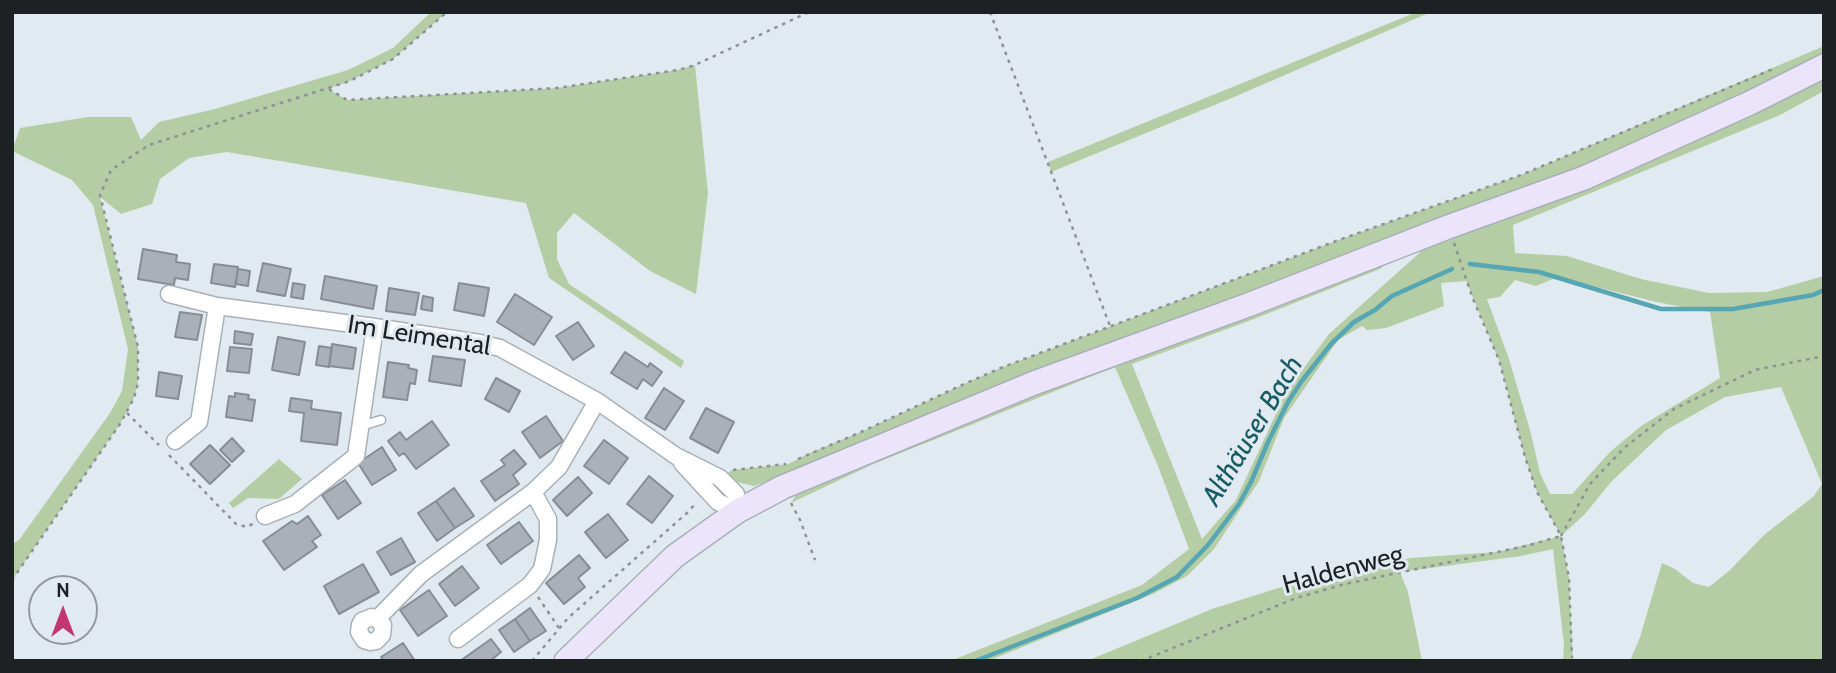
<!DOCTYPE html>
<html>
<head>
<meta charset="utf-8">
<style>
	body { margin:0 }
	#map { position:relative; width:1836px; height:673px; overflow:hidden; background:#e2eaf1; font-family:Cabin,sans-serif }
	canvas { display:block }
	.frame { position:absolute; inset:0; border:14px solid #1e2123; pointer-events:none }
	.north { position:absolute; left:28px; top:575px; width:70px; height:70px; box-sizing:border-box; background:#e2eaf1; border:2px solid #949a9f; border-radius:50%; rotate:0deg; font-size:19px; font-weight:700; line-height:28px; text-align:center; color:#1e2123 }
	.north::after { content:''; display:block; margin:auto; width:24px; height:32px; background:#c2376f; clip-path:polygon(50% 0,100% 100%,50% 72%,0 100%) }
</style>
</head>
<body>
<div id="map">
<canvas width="1836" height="673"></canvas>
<div class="frame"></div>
<div class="north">N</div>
</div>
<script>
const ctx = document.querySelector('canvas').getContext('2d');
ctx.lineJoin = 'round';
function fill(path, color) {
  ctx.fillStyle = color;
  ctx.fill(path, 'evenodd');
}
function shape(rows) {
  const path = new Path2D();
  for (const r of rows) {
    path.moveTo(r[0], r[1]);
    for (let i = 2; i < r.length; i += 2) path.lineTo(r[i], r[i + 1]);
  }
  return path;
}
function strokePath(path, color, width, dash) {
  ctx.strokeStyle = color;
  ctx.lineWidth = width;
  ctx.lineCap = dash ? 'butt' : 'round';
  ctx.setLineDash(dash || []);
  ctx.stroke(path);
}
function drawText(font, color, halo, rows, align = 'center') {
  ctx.font = font + ' Cabin,sans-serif';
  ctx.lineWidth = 6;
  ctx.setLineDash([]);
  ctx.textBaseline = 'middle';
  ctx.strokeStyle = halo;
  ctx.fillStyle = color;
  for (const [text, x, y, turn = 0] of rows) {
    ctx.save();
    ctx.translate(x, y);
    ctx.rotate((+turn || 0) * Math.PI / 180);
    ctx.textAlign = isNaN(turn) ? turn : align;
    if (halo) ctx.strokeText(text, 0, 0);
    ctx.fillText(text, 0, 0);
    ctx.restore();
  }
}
const green = shape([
	[431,12,447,12,393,59,350,81,328,89,347,100,557,88,678,70,695,65,708,193,696,294,650,271,574,213,557,233,557,259,569,284,684,361,681,368,549,278,526,203,227,152,189,158,160,179,152,204,121,214,100,197,138,347,138,383,134,398,120,424,12,580,12,544,19,540,110,413,122,391,128,349,93,205,72,180,12,151,20,128,88,117,131,117,141,140,159,122,215,109,348,70,393,48],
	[1412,12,1431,12,1234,97,1051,172,1048,162,1412,14],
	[1824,46,1824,91,1780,115,1513,225,1515,253,1567,256,1641,279,1709,293,1767,292,1824,276,1824,661,1630,661,1640,637,1662,563,1675,569,1693,583,1709,587,1729,571,1764,535,1814,496,1822,484,1781,387,1725,397,1666,430,1611,482,1585,514,1561,536,1569,578,1573,661,1563,661,1564,645,1553,549,1521,556,1400,572,1408,592,1422,661,1087,661,1212,609,1278,588,1410,558,1497,552,1561,536,1537,492,1525,457,1499,360,1466,281,1441,283,1444,306,1386,328,1367,330,1362,326,1338,340,1284,418,1259,481,1214,549,1187,576,1153,594,988,661,950,661,1142,585,1189,549,1158,466,1115,367,871,465,791,503,799,490,786,475,754,486,720,478,732,470,788,464,812,452,861,432,964,384,1003,367,1336,241,1521,175],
	[1446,229,1329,334,1286,392,1236,500,1202,539,1132,364,1254,319,1380,269,1420,238],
	[1558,277,1656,302,1710,312,1720,378,1641,426,1611,451,1572,494,1550,494,1540,473,1530,430,1509,359,1487,299,1500,297,1515,280,1536,286],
	[279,459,302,479,279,499,248,498,233,508,229,503]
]);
const stream = shape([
	[1470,264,1539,272,1661,309,1733,309,1813,295,1824,290],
	[975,661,1137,598,1177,577,1208,545,1239,504,1251,482,1268,442,1288,402,1301,382,1331,344,1354,322,1375,310,1392,296,1452,269]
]);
const building = shape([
	[143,249,177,255,176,262,190,264,188,280,175,278,174,285,138,279,143,249],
	[263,263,291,269,285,296,257,291,263,263],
	[214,264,238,267,235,287,211,283,214,264],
	[238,269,250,271,248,286,236,284,238,269],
	[325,276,377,286,373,309,321,299,325,276],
	[293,283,305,285,303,299,291,297,293,283],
	[459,283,489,288,484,316,454,310,459,283],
	[389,288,419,293,415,315,386,311,389,288],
	[515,294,552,317,534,345,497,322,515,294],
	[423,296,433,298,432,311,421,309,423,296],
	[180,312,202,315,197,340,175,337,180,312],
	[578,322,594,346,573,360,556,336,578,322],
	[235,331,253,334,251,345,234,343,235,331],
	[278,337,305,342,299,375,272,370,278,337],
	[332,344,356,348,353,369,329,366,332,344],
	[319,346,332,348,329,367,316,365,319,346],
	[230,347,252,349,249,373,227,371,230,347],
	[625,352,648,367,650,363,662,372,652,386,643,379,637,389,611,373,625,352],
	[433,356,465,360,461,386,429,381,433,356],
	[388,362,409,365,408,368,417,370,415,384,410,383,407,400,383,397,388,362],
	[159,372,182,376,178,399,156,396,159,372],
	[496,378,520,391,509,412,485,399,496,378],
	[664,388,684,401,665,430,645,418,664,388],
	[235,393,249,395,248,399,255,400,252,421,226,417,229,396,235,397,235,393],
	[291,398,312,401,311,409,341,413,337,445,301,441,304,413,289,411,291,398],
	[706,408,734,422,718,453,690,438,706,408],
	[546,416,563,441,540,458,522,432,546,416],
	[432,421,449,445,416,469,404,453,399,456,388,441,400,432,406,440,432,421],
	[232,438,244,451,232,462,220,450,232,438],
	[604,440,628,458,609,484,584,466,604,440],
	[210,445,230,465,210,484,190,464,210,445],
	[382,447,396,470,372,485,358,463,382,447],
	[514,450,526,464,513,475,519,484,495,501,481,481,505,465,501,460,514,450],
	[649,476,673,496,652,523,627,504,649,476],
	[578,477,592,493,567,516,553,500,578,477],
	[345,480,361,503,338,519,322,495,345,480],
	[454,488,474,516,455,528,436,501,454,488],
	[436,501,455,528,437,541,418,513,436,501],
	[608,514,628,540,606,558,585,532,608,514],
	[308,516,321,535,312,541,317,547,284,570,263,541,292,521,297,524,308,516],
	[519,522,533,541,501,564,487,545,519,522],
	[401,538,415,562,391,575,377,552,401,538],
	[579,555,590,568,578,578,585,587,564,604,546,583,579,555],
	[363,564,379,592,339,614,324,586,363,564],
	[462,566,479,588,455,606,439,584,462,566],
	[429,590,447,616,418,636,400,610,429,590],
	[530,608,546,631,530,641,515,619,530,608],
	[515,619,530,641,514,652,499,630,515,619],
	[491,639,501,652,490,661,460,661,491,639],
	[403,643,415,661,384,661,381,657,403,643]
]);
const path = shape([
	[990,12,1110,326],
	[329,89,347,100,557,88,678,70,695,65,809,12],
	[1454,243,1473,299,1499,360,1525,457,1537,492,1561,536,1569,578,1572,658],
	[127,413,159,445],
	[169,455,236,524,247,527,254,523],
	[798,459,861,432,964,384,1003,367,1336,241,1521,175,1773,69],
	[733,470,786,464],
	[791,503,800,520,815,560],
	[1561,536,1590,484,1624,448,1674,409,1755,370,1824,356],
	[12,580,120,424,134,398,138,383,138,347,100,195,111,170,149,145,350,81,393,59,447,12],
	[538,597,559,628],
	[532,661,568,618,687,513,697,502],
	[1141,661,1296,598,1345,584,1526,546,1561,536]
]);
const lane = shape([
	[361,426,381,420]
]);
const street = shape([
	[169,294,217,306],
	[175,441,199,422,217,306,375,327,480,343,500,348,597,401,676,456,720,478,736,494,738,511],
	[682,463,718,502,738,511],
	[265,516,295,504,356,456,375,327],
	[377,619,383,625,382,635,376,641,371,642,364,640,359,632,360,625,362,621,372,617,377,619,421,574,533,492,559,467,597,401],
	[458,639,530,585,542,569,548,540,548,519,533,492]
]);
const secondary = shape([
	[566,661,675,556,738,511,783,487,1034,383,1248,305,1448,227,1584,178,1750,103,1824,66]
]);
const streetNames = [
	["Im Leimental",419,336,9],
	["Haldenweg",1343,570,-15]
];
const waterNames = [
	["Althäuser Bach",1253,431,-59]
];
fill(green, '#b5cda4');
strokePath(stream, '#56a6b3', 4.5);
fill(building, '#a9b0b7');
strokePath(building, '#868d94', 2);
strokePath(lane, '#a9b0b7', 11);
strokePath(street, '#a9b0b7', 19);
strokePath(secondary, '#a9b0b7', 26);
strokePath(path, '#8d9297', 2.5, [3.5, 5]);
strokePath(lane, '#fff', 8);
strokePath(street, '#fff', 16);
strokePath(secondary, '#ebe4fb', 23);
drawText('26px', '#1e2123', '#e2eaf1', streetNames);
drawText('italic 28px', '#195c66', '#e2eaf1', waterNames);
</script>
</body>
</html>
